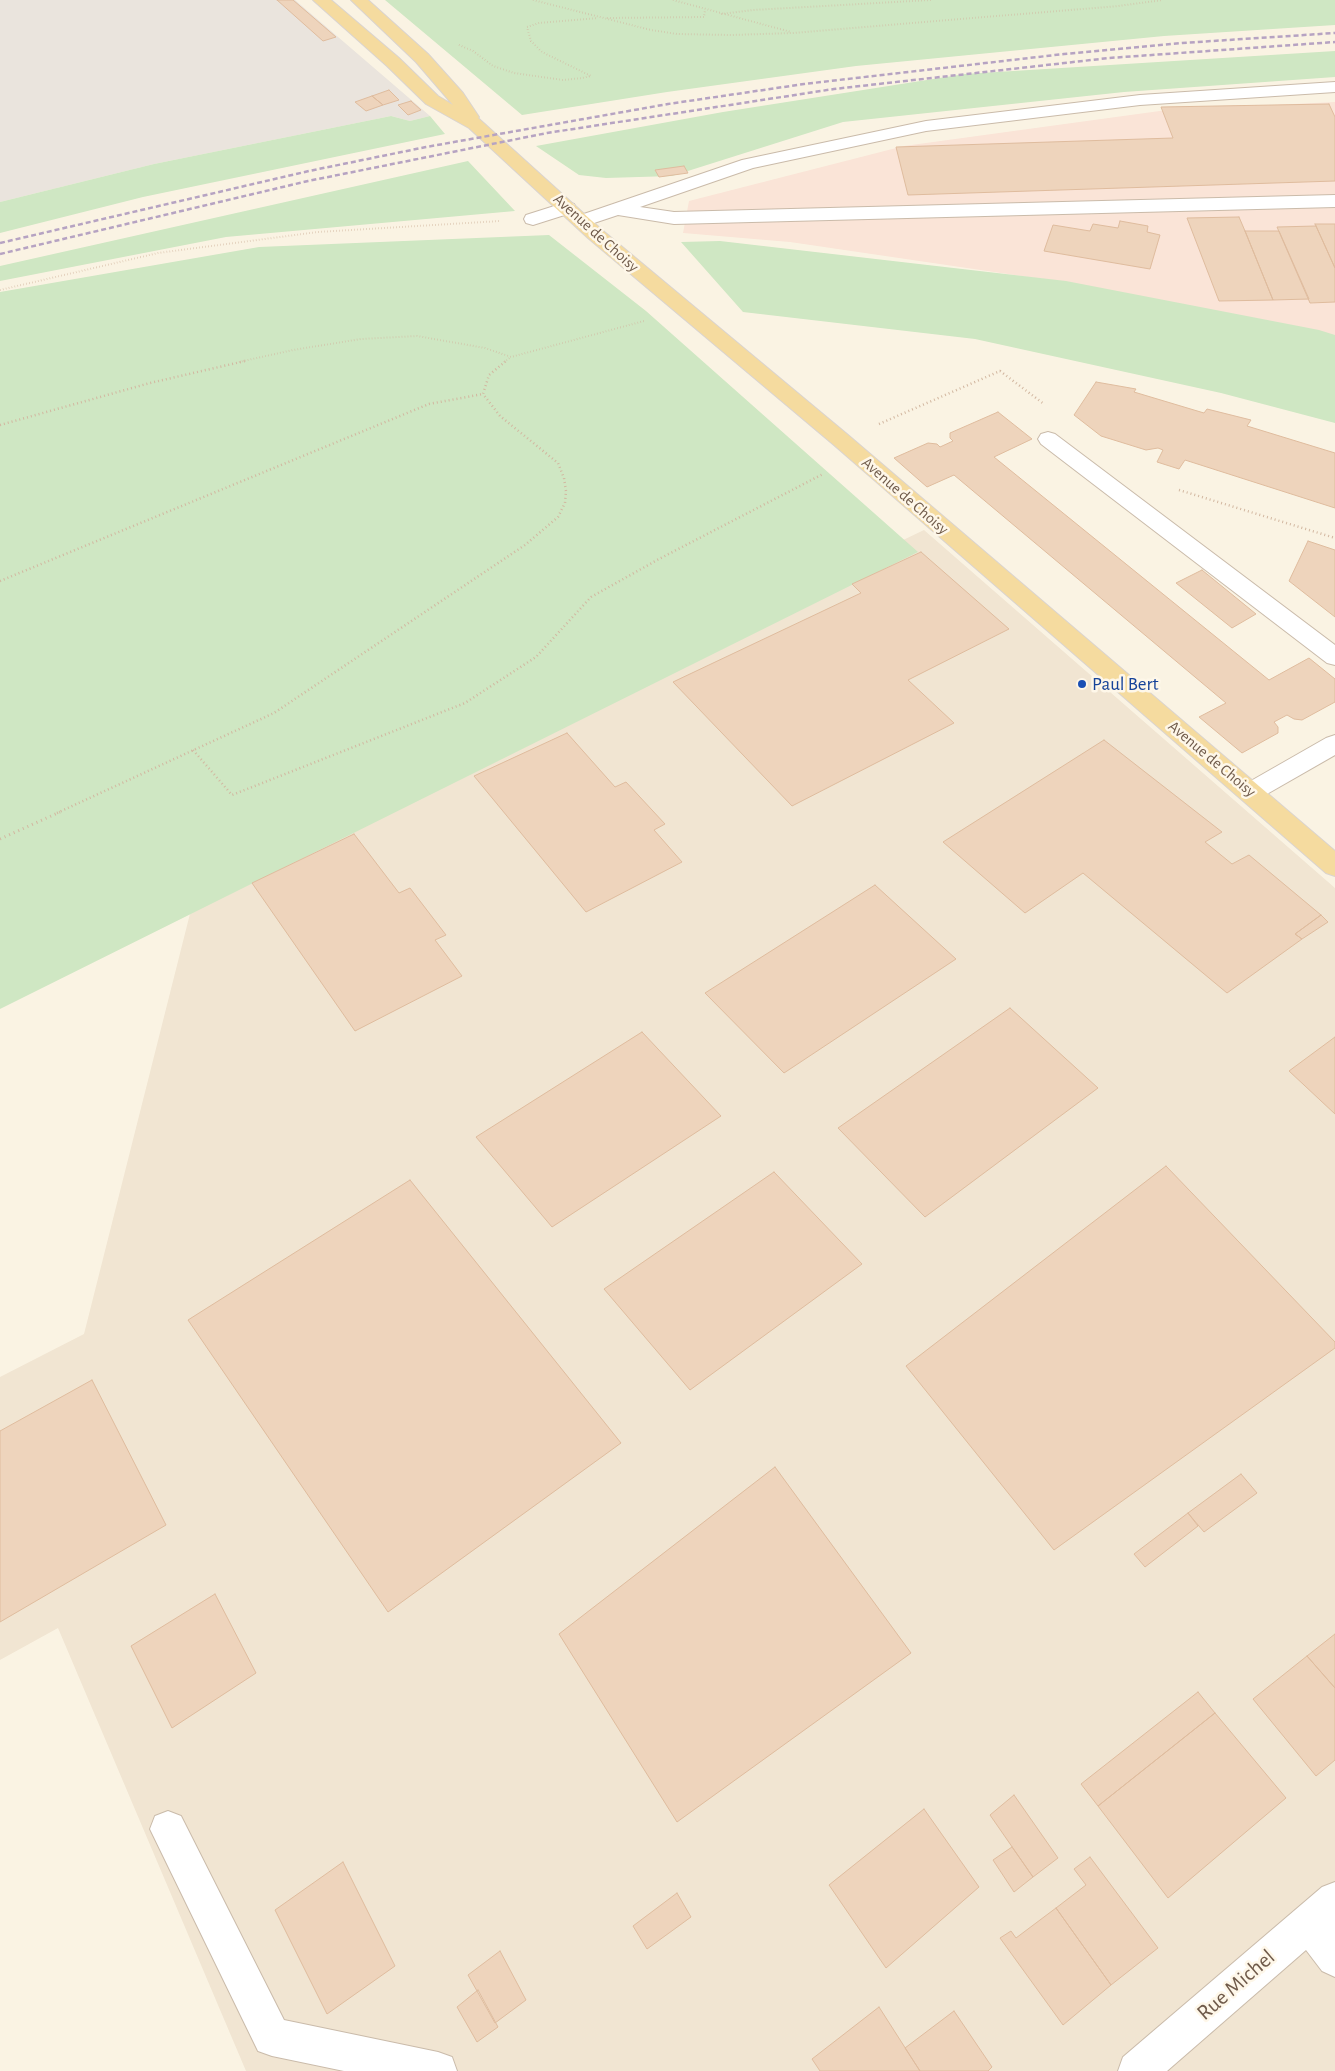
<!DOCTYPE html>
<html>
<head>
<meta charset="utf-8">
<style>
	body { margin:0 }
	canvas { display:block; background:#faf3e3 }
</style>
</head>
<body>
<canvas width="1335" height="2071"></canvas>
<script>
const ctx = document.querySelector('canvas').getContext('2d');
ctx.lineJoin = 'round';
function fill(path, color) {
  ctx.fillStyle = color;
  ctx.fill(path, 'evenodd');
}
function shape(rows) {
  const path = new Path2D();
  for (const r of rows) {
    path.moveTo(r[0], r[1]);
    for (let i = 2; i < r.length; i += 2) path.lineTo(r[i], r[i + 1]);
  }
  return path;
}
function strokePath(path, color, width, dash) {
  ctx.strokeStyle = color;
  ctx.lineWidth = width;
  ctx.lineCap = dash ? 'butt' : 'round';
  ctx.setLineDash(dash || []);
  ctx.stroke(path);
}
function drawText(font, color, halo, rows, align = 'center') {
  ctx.font = font + ' "Alegreya Sans",sans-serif';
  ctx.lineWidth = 5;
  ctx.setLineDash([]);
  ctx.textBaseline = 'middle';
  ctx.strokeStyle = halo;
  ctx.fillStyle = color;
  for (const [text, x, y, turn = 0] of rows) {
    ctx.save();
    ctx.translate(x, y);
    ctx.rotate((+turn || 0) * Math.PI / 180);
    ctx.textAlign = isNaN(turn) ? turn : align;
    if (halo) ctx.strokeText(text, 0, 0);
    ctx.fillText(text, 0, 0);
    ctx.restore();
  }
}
const residential = shape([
	[924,530,1335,888,1335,2071,246,2071,58,1628,0,1660,0,1377,84,1334,199,878]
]);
const commercial = shape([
	[1335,102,1335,340,1069,283,790,242,683,233,689,201,904,146,1167,110]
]);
const industrial = shape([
	[0,0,295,0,430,116,410,121,391,116,154,164,0,202]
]);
const green = shape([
	[385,0,1335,0,1335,25,1164,36,856,66,667,92,522,115],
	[1335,51,1335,77,1124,92,843,122,672,176,606,178,579,175,536,146,723,112,965,74],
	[391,116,410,121,430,116,445,134,143,197,0,233,0,202,154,164],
	[468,161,515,211,226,237,0,281,0,266],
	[549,235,646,311,918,552,0,1009,0,292,259,247],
	[720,241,1066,281,1319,330,1335,335,1335,423,1221,393,975,339,743,312,681,242]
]);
const building = shape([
	[277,0,293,0,336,37,323,41,277,0],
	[389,90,399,100,383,105,372,96,389,90],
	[372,96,383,105,366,111,355,102,372,96],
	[411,101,421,110,408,115,398,105,411,101],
	[1329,104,1335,117,1335,181,908,195,896,147,1173,138,1161,107,1329,104],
	[684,166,688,173,659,177,655,170,684,166],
	[1239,217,1245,231,1273,300,1219,301,1187,218,1239,217],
	[1120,221,1148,226,1147,232,1160,235,1150,269,1044,251,1053,225,1090,231,1093,224,1118,228,1120,221],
	[1315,224,1335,224,1335,268,1316,226,1315,224],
	[1316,226,1335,268,1335,302,1310,303,1277,227,1316,226],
	[1245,231,1279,231,1309,299,1273,300,1245,231],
	[1096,382,1136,389,1134,392,1204,413,1207,409,1251,420,1247,426,1335,453,1335,508,1185,460,1179,469,1157,462,1163,450,1158,448,1146,450,1101,436,1074,415,1096,382],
	[998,412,1032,439,994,457,1269,680,1309,658,1335,679,1335,702,1302,720,1294,719,1287,715,1274,722,1278,727,1278,733,1242,753,1199,717,1226,703,954,475,927,487,894,458,928,443,937,444,940,447,953,441,950,438,950,433,998,412],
	[1308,541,1335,550,1335,617,1289,581,1308,541],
	[921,552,1009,629,908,680,954,723,792,806,673,682,861,593,852,584,921,552],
	[1202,570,1256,614,1232,628,1176,583,1202,570],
	[567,733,615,787,626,782,665,824,654,830,682,862,586,912,474,776,567,733],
	[1104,740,1222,832,1205,842,1232,864,1249,855,1321,915,1295,934,1302,939,1227,993,1083,873,1025,913,943,842,1104,740],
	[354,834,399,893,410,888,446,935,435,940,462,976,355,1031,252,883,354,834],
	[875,885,956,959,784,1073,705,993,875,885],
	[1321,915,1328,922,1302,939,1295,934,1321,915],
	[1010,1008,1098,1088,925,1217,838,1128,1010,1008],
	[642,1032,721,1116,552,1227,476,1137,642,1032],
	[1335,1037,1335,1114,1289,1071,1335,1037],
	[1166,1166,1335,1342,1335,1348,1054,1550,906,1366,1166,1166],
	[774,1172,862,1264,690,1390,604,1289,774,1172],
	[410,1180,621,1443,388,1612,188,1320,410,1180],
	[92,1380,166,1525,0,1622,0,1431,92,1380],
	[775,1467,911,1653,677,1822,559,1634,775,1467],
	[1241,1474,1257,1493,1204,1532,1188,1513,1241,1474],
	[1188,1513,1198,1526,1145,1567,1134,1554,1188,1513],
	[215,1594,256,1673,172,1728,131,1646,215,1594],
	[1335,1634,1335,1688,1307,1656,1335,1634],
	[1307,1656,1335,1688,1335,1760,1316,1776,1253,1699,1307,1656],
	[1198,1692,1215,1713,1098,1806,1081,1784,1198,1692],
	[1215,1713,1286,1798,1168,1898,1098,1806,1215,1713],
	[1014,1795,1058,1858,1033,1877,990,1815,1014,1795],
	[924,1809,979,1887,886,1968,829,1885,924,1809],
	[1012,1847,1033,1877,1014,1892,993,1860,1012,1847],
	[1090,1857,1158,1948,1111,1985,1056,1908,1086,1885,1074,1869,1090,1857],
	[343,1862,395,1966,327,2014,275,1910,343,1862],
	[677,1893,691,1917,647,1949,633,1926,677,1893],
	[1056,1908,1111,1985,1063,2025,1000,1938,1011,1931,1016,1938,1056,1908],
	[500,1951,526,2000,495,2023,468,1975,500,1951],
	[478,1990,498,2027,477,2042,457,2007,478,1990],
	[879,2007,920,2071,820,2071,812,2059,879,2007],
	[954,2011,992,2067,988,2071,920,2071,905,2048,954,2011]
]);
const pathFar2 = shape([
	[533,0,651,30,677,34,731,35,793,33,1118,6,1163,0],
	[673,0,791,32],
	[721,14,753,10,931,0],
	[607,18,704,17,705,10],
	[459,45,473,51,493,66,514,73,563,80,582,78,591,76,542,52,531,41,527,27,539,23,598,18],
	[0,290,158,253,318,232,500,221],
	[239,362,293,350,361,339,417,336,485,348,511,357,644,321],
	[504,362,511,357]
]);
const pathFar1 = shape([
	[879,424,1000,371,1044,404],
	[0,425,150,383,245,361],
	[1179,490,1335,538],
	[0,581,429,404,483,394],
	[193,750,232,795,465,703,536,657,591,597,659,559,823,474],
	[57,813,274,713,525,545,558,517,565,503,566,491,564,478,558,463,500,416,483,394,489,375,506,361]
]);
const path = shape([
	[0,839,60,812]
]);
const minor = shape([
	[1335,82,1335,92,1140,105,926,131,753,168,640,207,674,212,1335,195,1335,207,674,224,618,215,582,227,575,225,573,221,575,217,742,160,926,121,1140,95,1335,82],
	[567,202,574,204,576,208,574,212,533,225,526,223,524,219,526,215,567,202],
	[1048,432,1055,434,1335,645,1335,665,1327,663,1041,444,1038,439,1041,434,1048,432],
	[1335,735,1335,755,1260,798,1251,801,1242,798,1239,792,1242,786,1326,738,1335,735],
	[168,1811,181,1816,284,2020,438,2052,452,2057,457,2071,344,2071,272,2056,258,2051,150,1829,155,1816,168,1811],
	[1335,1882,1335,1977,1322,1971,1306,1950,1167,2071,1118,2071,1123,2057,1322,1887,1335,1882]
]);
const major = shape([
	[313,0,331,0,399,58,438,96,453,105,416,62,351,0,368,0,428,54,463,93,479,117,478,118,602,230,848,435,1335,851,1335,876,1326,873,834,445,588,238,469,128,426,104,387,66,313,0]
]);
const rail = shape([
	[0,243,309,171,426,147,668,104,804,84,1064,54,1182,43,1335,33],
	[0,254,308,181,547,133,834,89,1109,58,1335,42]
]);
const markers = [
	[1082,684,5,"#1a4fb4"]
];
const farStreetnames = [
	["Avenue de Choisy",596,233,42],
	["Avenue de Choisy",905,496,41],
	["Avenue de Choisy",1212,759,40]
];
const transitNames = [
	["Paul Bert",1092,684]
];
const nearStreetnames = [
	["Rue Michel",1236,1985,-41]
];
fill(residential, '#f1e5d2');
fill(commercial, '#fae4d7');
fill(industrial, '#eae4dd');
fill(green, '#cfe7c3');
fill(building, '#eed4bc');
strokePath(building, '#dfbc9e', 1);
strokePath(minor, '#cabbaa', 2);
strokePath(major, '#dad4d0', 2);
strokePath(pathFar2, '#d2b7a0', 2, [0.5, 2.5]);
strokePath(pathFar1, '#d2b7a0', 2.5, [1, 3]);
strokePath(path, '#d2b7a0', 3, [1, 4]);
fill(minor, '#fff');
fill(major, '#f5db9f');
strokePath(rail, '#b6a3c2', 2.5, [5, 3]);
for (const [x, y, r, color] of markers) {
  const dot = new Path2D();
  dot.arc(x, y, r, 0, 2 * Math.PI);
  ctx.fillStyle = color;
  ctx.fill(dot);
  strokePath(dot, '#fef7e9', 2);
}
drawText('16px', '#705b4b', '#fef7e9', farStreetnames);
drawText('19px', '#164399', '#fef7e9', transitNames, 'left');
drawText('22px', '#705b4b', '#fef7e9', nearStreetnames);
</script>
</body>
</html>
